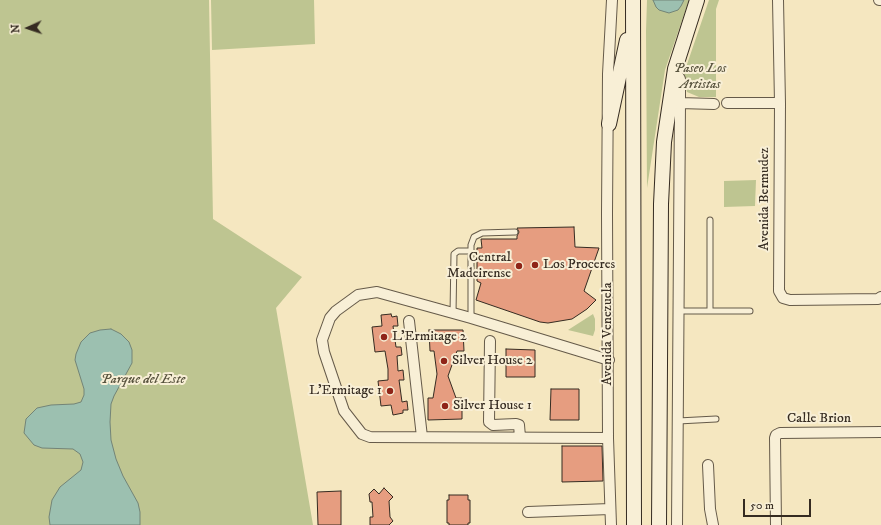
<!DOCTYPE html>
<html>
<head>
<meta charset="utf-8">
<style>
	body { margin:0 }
	#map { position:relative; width:881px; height:525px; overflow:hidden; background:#f5e7c0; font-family:"IM FELL DW Pica",serif }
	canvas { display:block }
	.north { position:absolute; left:8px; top:8px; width:40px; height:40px; -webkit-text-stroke:3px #f8efd6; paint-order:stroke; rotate:267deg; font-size:11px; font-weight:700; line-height:16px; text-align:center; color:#352b21 }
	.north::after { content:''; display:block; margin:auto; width:14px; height:18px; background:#352b21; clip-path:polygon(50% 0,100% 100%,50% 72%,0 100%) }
	.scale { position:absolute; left:743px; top:499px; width:68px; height:18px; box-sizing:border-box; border:2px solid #352b21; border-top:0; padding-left:5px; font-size:12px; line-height:14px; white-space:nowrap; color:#352b21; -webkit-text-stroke:3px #f8efd6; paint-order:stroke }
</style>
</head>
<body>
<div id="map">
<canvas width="881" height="525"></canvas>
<div class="north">N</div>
<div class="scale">50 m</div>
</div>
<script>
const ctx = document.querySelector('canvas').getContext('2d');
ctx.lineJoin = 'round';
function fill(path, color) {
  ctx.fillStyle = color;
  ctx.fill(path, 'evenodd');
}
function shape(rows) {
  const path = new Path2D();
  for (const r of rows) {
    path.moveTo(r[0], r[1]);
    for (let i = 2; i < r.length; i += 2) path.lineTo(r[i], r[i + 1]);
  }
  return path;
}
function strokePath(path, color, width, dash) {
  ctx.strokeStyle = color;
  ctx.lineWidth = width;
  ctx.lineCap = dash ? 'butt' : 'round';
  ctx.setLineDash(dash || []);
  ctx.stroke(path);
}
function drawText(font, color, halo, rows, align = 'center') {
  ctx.font = font + ' "IM FELL DW Pica",serif';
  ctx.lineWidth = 4;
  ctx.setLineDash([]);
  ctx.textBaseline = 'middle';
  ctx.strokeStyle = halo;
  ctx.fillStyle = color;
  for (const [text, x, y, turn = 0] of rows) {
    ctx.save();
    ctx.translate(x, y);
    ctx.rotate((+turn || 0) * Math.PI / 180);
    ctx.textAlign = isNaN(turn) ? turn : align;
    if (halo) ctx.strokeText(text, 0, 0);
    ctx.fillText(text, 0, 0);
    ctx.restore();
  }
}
const green = shape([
	[0,0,209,0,213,219,302,277,276,308,313,525,0,525],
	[211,0,314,0,315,44,212,50],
	[647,0,689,0,665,70,647,188,646,31],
	[709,0,719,0,716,9,716,97,699,97,687,92,683,76],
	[756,180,755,206,724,207,724,181],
	[593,314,595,319,595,330,593,336,568,330]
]);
const water = shape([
	[653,0,684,0,681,6,678,10,669,13,659,10,656,7,653,0],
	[111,329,121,334,129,342,132,350,132,363,114,396,111,404,110,422,111,440,116,459,123,476,138,503,140,512,140,525,50,525,49,517,52,500,60,487,81,470,83,462,80,454,73,449,42,448,34,445,24,433,26,419,37,408,51,405,74,404,81,402,84,395,84,389,75,360,76,354,81,342,90,333,100,330,111,329]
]);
const building = shape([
	[574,227,575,247,599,248,584,291,596,300,587,309,572,319,548,323,540,322,476,300,481,283,477,281,477,248,482,248,481,239,517,239,517,236,519,232,517,228,574,227],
	[391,314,392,317,397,316,398,326,393,326,396,347,401,347,402,355,397,356,398,371,403,370,404,380,399,380,402,402,407,401,408,410,403,410,403,413,393,415,391,405,381,406,378,381,388,380,388,369,385,351,375,352,372,327,382,326,381,315,391,314],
	[429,330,463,330,464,351,457,351,448,376,456,398,462,398,462,419,428,420,428,398,433,398,437,374,434,351,430,351,429,330],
	[506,349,535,350,535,377,506,377,506,349],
	[551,389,579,389,579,420,550,420,551,389],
	[562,446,602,446,603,481,562,482,562,446],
	[384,488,393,497,389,501,390,517,393,521,389,525,370,525,370,517,373,517,372,502,370,502,369,494,374,489,379,494,384,488],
	[341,491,341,525,318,525,317,492,341,491],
	[449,495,468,495,468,500,470,500,470,523,468,523,468,525,449,525,449,523,447,523,447,500,449,500,449,495]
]);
const lane = shape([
	[679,311,750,311],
	[710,311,710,220],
	[453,313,454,254,458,251,471,251],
	[471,318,471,245,474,237,482,233,515,232],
	[678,421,716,419]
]);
const street = shape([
	[778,0,780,103,779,291,783,298,790,300,878,299,881,297],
	[879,0,881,0],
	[676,72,680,79,680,103,677,525],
	[680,103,714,104],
	[727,103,780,103],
	[409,321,422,437],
	[490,341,489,422,493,425,516,424,519,425,520,437],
	[608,438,370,437,362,434,344,411,324,352,322,340,330,318,336,311,358,295,377,292,471,318,609,360],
	[708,465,710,509,713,525],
	[528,512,610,509],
	[611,525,608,438,607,213,608,74,612,0],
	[776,525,775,438,776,435,780,433,881,432]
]);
const secondary = shape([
	[633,0,634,525],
	[609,124,627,40],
	[659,525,661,204,664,142,675,69,697,0]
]);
const markers = [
	[535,265,4,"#8f2418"],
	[519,266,4,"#8f2418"],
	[384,337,4,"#8f2418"],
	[444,361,4,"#8f2418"],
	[390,391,4,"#8f2418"],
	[445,406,4,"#8f2418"]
];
const parkNames = [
	["Paseo Los",700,69],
	["Artistas",700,85],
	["Parque del Este",143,380]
];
const streetNames = [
	["Avenida Bermudez",765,199,-90],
	["Avenida Venezuela",608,334,-90],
	["Calle Brion",819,419]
];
const poiNames = [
	["Central",511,258,"right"],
	["Madeirense",511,274,"right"],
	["Los Proceres",543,265],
	["L'Ermitage 2",392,337],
	["Silver House 2",452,361],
	["L'Ermitage 1",382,391,"right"],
	["Silver House 1",453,406]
];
fill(green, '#bec591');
fill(water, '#9cc0b0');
strokePath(water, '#738477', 1);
fill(building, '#e69d80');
strokePath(building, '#352b21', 1);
strokePath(lane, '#655a49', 7);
strokePath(street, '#655a49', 12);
strokePath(secondary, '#352b21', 16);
strokePath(lane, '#f8efd6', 5);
strokePath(street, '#f8efd6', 10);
strokePath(secondary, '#f8efd6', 14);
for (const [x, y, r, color] of markers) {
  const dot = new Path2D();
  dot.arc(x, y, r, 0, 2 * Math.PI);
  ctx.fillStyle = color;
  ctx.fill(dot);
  strokePath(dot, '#f8efd6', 1.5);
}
drawText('italic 14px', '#57523d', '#f8efd6', parkNames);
drawText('14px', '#352b21', '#f8efd6', streetNames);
drawText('14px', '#352b21', '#f8efd6', poiNames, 'left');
</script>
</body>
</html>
